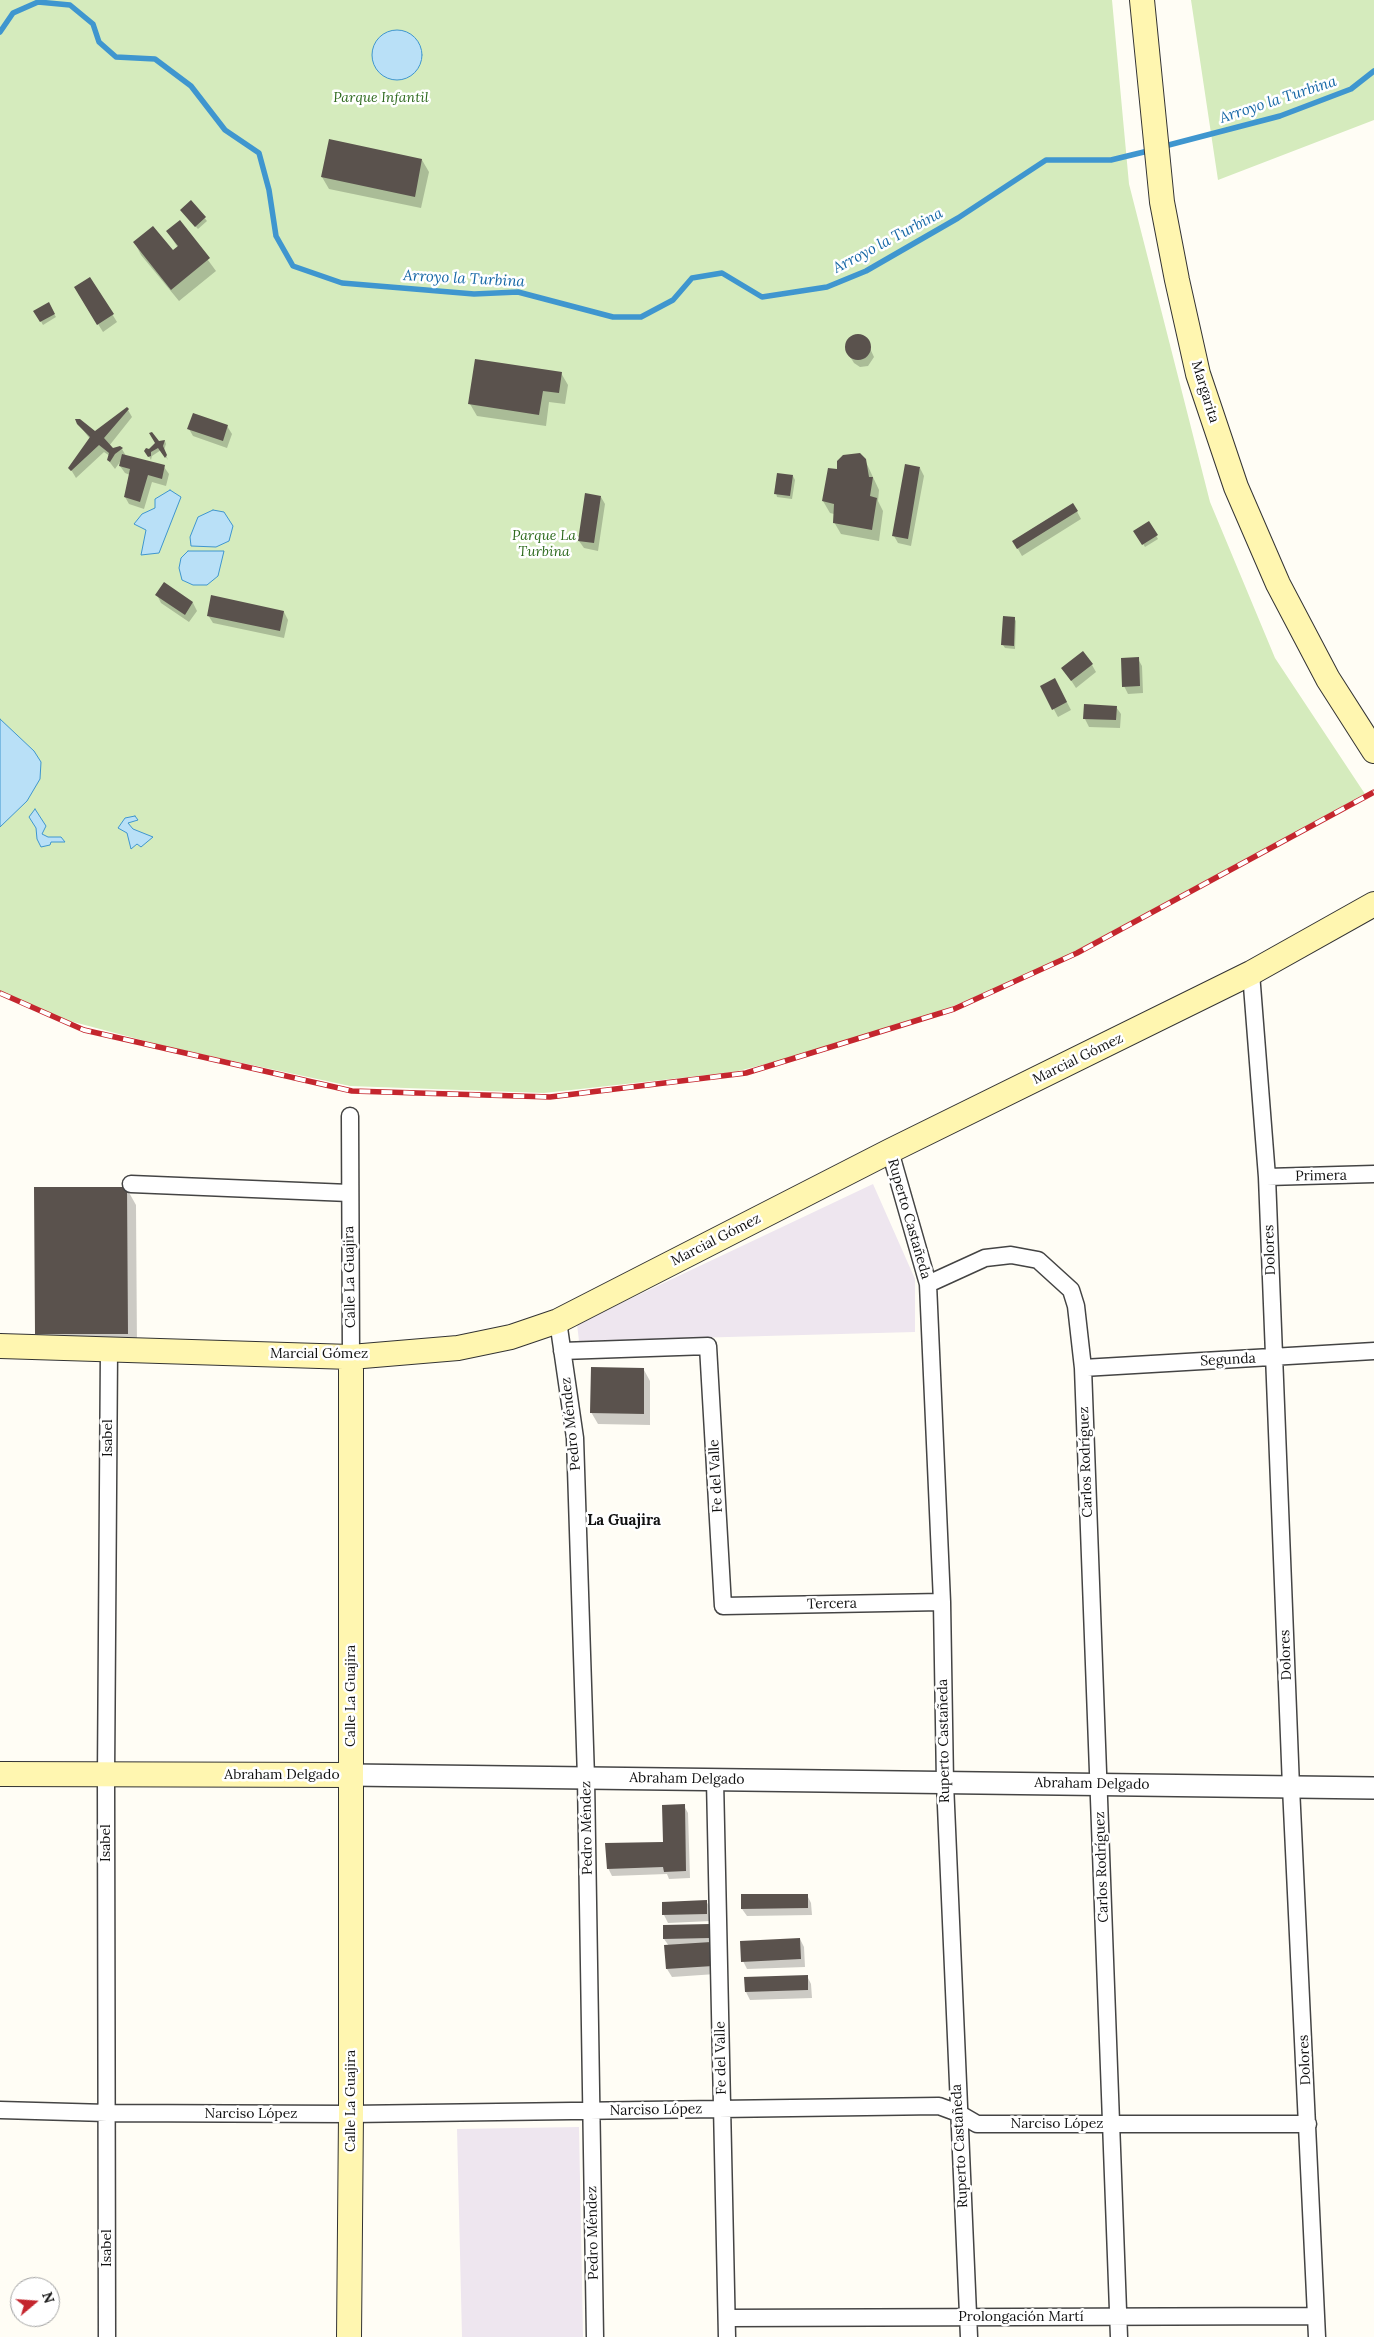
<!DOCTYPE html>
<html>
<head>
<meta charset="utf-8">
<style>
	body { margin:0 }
	#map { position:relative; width:1374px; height:2337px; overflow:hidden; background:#fffdf5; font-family:Lora,serif }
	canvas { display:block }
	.north { position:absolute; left:10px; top:2277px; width:50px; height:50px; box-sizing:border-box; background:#fff; border:1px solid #a0a0a0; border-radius:50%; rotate:72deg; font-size:14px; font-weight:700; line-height:20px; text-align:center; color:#111 }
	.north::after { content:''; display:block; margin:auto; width:18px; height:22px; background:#c4262e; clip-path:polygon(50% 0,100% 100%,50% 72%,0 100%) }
</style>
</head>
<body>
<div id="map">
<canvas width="1374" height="2337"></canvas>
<div class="north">N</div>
</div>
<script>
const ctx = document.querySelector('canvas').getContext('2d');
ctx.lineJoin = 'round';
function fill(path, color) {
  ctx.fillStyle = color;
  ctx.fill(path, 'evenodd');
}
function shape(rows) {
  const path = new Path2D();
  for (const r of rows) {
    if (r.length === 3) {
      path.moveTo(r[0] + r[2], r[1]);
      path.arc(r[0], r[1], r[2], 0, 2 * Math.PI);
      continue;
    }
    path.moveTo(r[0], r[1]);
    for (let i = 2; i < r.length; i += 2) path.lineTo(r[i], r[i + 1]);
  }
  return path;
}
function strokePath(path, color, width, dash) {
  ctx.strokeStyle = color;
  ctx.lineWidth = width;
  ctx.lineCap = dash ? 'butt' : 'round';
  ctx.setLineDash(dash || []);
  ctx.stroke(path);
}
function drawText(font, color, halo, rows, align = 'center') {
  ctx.font = font + ' Lora,serif';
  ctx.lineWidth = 5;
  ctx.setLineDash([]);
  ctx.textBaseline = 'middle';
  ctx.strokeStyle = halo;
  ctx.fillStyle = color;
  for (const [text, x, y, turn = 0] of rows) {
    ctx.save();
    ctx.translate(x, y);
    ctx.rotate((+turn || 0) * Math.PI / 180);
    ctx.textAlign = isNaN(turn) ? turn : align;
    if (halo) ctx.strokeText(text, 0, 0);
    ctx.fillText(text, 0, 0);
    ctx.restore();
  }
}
const industrial = shape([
	[873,1184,915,1279,915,1332,579,1341,577,1324],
	[579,2127,583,2337,462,2337,457,2129]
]);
const green = shape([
	[0,0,1112,0,1129,184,1210,502,1275,658,1365,794,1044,968,946,1009,786,1059,734,1072,544,1093,350,1086,168,1047,66,1020,0,991],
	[1191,0,1374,0,1374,120,1218,180]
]);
const water = shape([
	[397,55,25],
	[170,490,181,497,159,553,141,555,146,530,134,524,142,514,155,508,155,499,170,490],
	[213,510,224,512,233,526,229,541,216,547,191,546,190,537,198,517,213,510],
	[188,551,224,551,218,576,207,585,193,585,182,580,179,568,181,558,188,551],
	[0,719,34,751,41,762,40,779,27,801,0,827,0,719],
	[35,809,46,826,42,834,48,837,61,837,65,842,51,842,50,845,41,847,37,839,36,828,29,817,35,809],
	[135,816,138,820,128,823,133,829,153,837,141,847,137,844,131,849,127,833,118,828,125,818,135,816]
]);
const shadow = shape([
	[422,160,429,172,421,208,329,189,322,177],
	[191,202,207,221,198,229,184,214],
	[180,222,216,271,179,301,141,255,135,243,172,252,178,248,168,232],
	[90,278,117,322,103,332,80,295],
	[48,304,56,317,43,325,35,311],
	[858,336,865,338,874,357,868,366,860,367,854,363,849,355,847,344,851,338],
	[561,373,568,385,565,404,549,402,546,426,477,416,470,404],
	[128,410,132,417,109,446,112,449,122,449,126,456,164,467,169,474,166,486,152,482,144,509,129,504,125,497,130,475,125,473,120,466,122,459,115,469,108,460,110,456,104,452,76,478,70,468,90,439,76,421,95,432],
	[227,426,232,434,227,448,193,436,189,429],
	[165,441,166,444,164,450,168,460,161,450,152,456,151,460,146,451,159,442],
	[865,460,879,490,878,501,883,511,879,541,841,534,834,522,834,514,830,513,823,501,838,471],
	[920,468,924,476,911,546,898,543,894,536],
	[793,476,795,480,792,499,777,497,776,493],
	[601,497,605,504,598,551,584,548,579,541],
	[1073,504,1081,519,1022,556,1014,542],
	[1149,523,1158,539,1145,547,1135,531],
	[164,583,193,603,197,611,189,622,161,603,157,595],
	[284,612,288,620,284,638,213,623,208,615],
	[1014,618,1016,621,1015,649,1005,648,1003,645],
	[1138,659,1142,666,1143,693,1128,694,1124,686],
	[1092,665,1096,672,1076,688,1063,668],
	[1042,687,1059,687,1071,710,1058,717],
	[1116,707,1121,714,1120,728,1089,727,1085,719],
	[127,1189,136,1205,137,1349,45,1349,36,1333],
	[644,1370,650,1381,650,1425,598,1424,591,1412],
	[684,1806,688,1813,690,1878,669,1879,667,1874,612,1876,608,1868,664,1843],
	[807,1895,811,1903,812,1915,747,1916,742,1909],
	[706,1901,711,1909,711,1921,668,1923,664,1915],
	[709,1925,713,1933,716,1974,672,1977,667,1969,666,1946,669,1946,664,1939],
	[800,1939,804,1947,805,1967,747,1969,743,1961],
	[807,1976,811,1984,812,1998,750,2000,746,1992,745,1978]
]);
const stream = shape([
	[0,32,13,13,38,2,70,5,93,24,99,42,116,57,155,59,191,86,225,130,259,153,269,190,276,236,293,266,342,283,474,294,518,292,613,317,641,317,673,300,692,278,722,273,762,297,827,287,866,271,958,218,1046,160,1111,160,1152,150],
	[1161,147,1280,116,1351,89,1374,71]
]);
const building = shape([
	[329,139,422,159,415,197,321,177],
	[191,200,206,217,195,227,180,210],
	[180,220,210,258,171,290,133,242,153,226,173,250,178,246,166,231],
	[90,277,114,314,97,325,74,287],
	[49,302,55,314,40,322,33,311],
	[858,347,13],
	[475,359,562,372,559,393,543,391,539,415,468,404],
	[127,407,129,409,104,438,113,448,120,446,123,448,115,454,110,462,107,460,109,453,99,445,71,471,68,468,90,437,77,424,75,419,80,419,95,431],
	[193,413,228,425,223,441,187,429],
	[152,432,159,441,165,440,163,446,167,455,165,458,158,448,151,452,151,456,148,457,144,451,146,448,149,449,155,443,149,433],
	[860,453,866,459,869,477,873,477,870,496,877,498,872,530,833,523,834,504,822,501,828,468,837,469,837,461,843,455],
	[122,454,165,465,162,479,148,475,140,502,124,497,130,469,119,466],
	[905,464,920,467,908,539,892,536],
	[777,473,793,475,790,496,774,494],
	[585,493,601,496,594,543,578,541],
	[1073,503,1078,511,1017,549,1012,541],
	[1149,521,1158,535,1142,545,1133,531],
	[164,582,193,602,185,615,155,595],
	[211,595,284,611,280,631,207,616],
	[1003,616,1015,617,1014,646,1001,645],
	[1083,651,1093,664,1071,681,1061,668],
	[1139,657,1140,686,1122,687,1121,658],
	[1055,678,1067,702,1052,710,1040,686],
	[1084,704,1117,706,1116,720,1083,719],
	[34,1187,127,1187,128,1334,35,1334],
	[591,1367,644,1368,644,1414,590,1413],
	[685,1804,686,1871,664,1872,663,1867,607,1869,605,1843,663,1842,662,1805],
	[741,1894,808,1894,808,1908,741,1909],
	[707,1900,707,1914,662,1915,662,1902],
	[710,1924,710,1938,663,1939,663,1925],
	[800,1938,801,1959,741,1962,740,1941],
	[711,1942,713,1966,666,1969,664,1945],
	[808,1975,808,1990,745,1992,744,1977]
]);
const minor = shape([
	[1251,973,1267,1177,1291,1787,1317,2337],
	[350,1116,351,1357],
	[890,1151,928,1284,942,1602,945,1783,969,2337],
	[1267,1177,1374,1174],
	[131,1184,349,1193],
	[928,1284,985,1258,1011,1255,1038,1260,1071,1290,1076,1306,1083,1368,1119,2337],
	[558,1321,575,1438,586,1778,595,2337],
	[562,1351,708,1346,723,1606,942,1602],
	[1083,1368,1374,1351],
	[715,1780,727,2337],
	[0,2110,107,2113,351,2114,939,2106,958,2113,977,2124,1308,2124],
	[727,2318,1316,2316],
	[107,2337,106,1776,109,1349]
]);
const tertiary = shape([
	[351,1775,1374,1788]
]);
const secondary = shape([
	[1142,0,1162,202,1177,280,1198,374,1236,487,1278,584,1328,679,1374,751],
	[0,1346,351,1357,458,1348,511,1337,558,1321,890,1151,1251,973,1374,904],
	[0,1774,351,1775],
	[349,2337,351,2114,351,1357]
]);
const rail = shape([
	[0,993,84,1030,352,1091,550,1097,746,1073,954,1009,1077,953,1374,792]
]);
const parkNames = [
	["Parque Infantil",381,98],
	["Parque La",544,536],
	["Turbina",544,552]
];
const streetNames = [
	["Margarita",1205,392,73],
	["Marcial Gómez",1078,1059,-26],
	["Primera",1321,1176,-1],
	["Ruperto Castañeda",909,1219,74],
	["Marcial Gómez",716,1240,-27],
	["Dolores",1270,1250,-92],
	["Calle La Guajira",350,1277,-91],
	["Marcial Gómez",319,1354],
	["Segunda",1228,1360,-3],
	["Pedro Méndez",571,1424,-96],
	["Isabel",108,1438,-90],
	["Carlos Rodríguez",1086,1462,-92],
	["Fe del Valle",716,1476,-93],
	["Tercera",832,1604,-1],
	["Dolores",1286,1655,-92],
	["Calle La Guajira",351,1696,-90],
	["Ruperto Castañeda",944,1741,-91],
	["Abraham Delgado",282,1775],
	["Abraham Delgado",687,1779,1],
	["Abraham Delgado",1092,1784,1],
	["Pedro Méndez",587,1828,-91],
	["Isabel",106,1843,-90],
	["Carlos Rodríguez",1102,1867,-92],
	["Fe del Valle",721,2058,-91],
	["Dolores",1305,2060,-93],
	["Calle La Guajira",351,2101,-90],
	["Narciso López",656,2110,-1],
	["Narciso López",251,2114],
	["Narciso López",1057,2124],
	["Ruperto Castañeda",960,2146,-93],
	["Pedro Méndez",593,2233,-91],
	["Isabel",107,2248,-90],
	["Prolongación Martí",1021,2317]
];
const waterNames = [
	["Arroyo la Turbina",1278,100,-18],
	["Arroyo la Turbina",888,241,-28],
	["Arroyo la Turbina",464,279,3]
];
const neighbourhoodNames = [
	["La Guajira",624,1521]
];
fill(industrial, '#eee6ef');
fill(green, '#d5ebbd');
fill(water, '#b9e0f7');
strokePath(water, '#3f96cf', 1);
fill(shadow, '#0003');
strokePath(stream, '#3f96cf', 5.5);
fill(building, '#5a524d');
strokePath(minor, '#444', 19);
strokePath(tertiary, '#444', 24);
strokePath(secondary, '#333', 26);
strokePath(minor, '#fff', 16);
strokePath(tertiary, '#fff', 21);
strokePath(secondary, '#fff6b0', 24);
strokePath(rail, '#c4262e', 5.5);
strokePath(rail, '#fff', 4, [11]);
drawText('italic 14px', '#2f6b1f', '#fff', parkNames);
drawText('14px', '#111', '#fff', streetNames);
drawText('italic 15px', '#1768a6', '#fff', waterNames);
drawText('bold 15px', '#111', '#fff', neighbourhoodNames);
</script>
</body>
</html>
